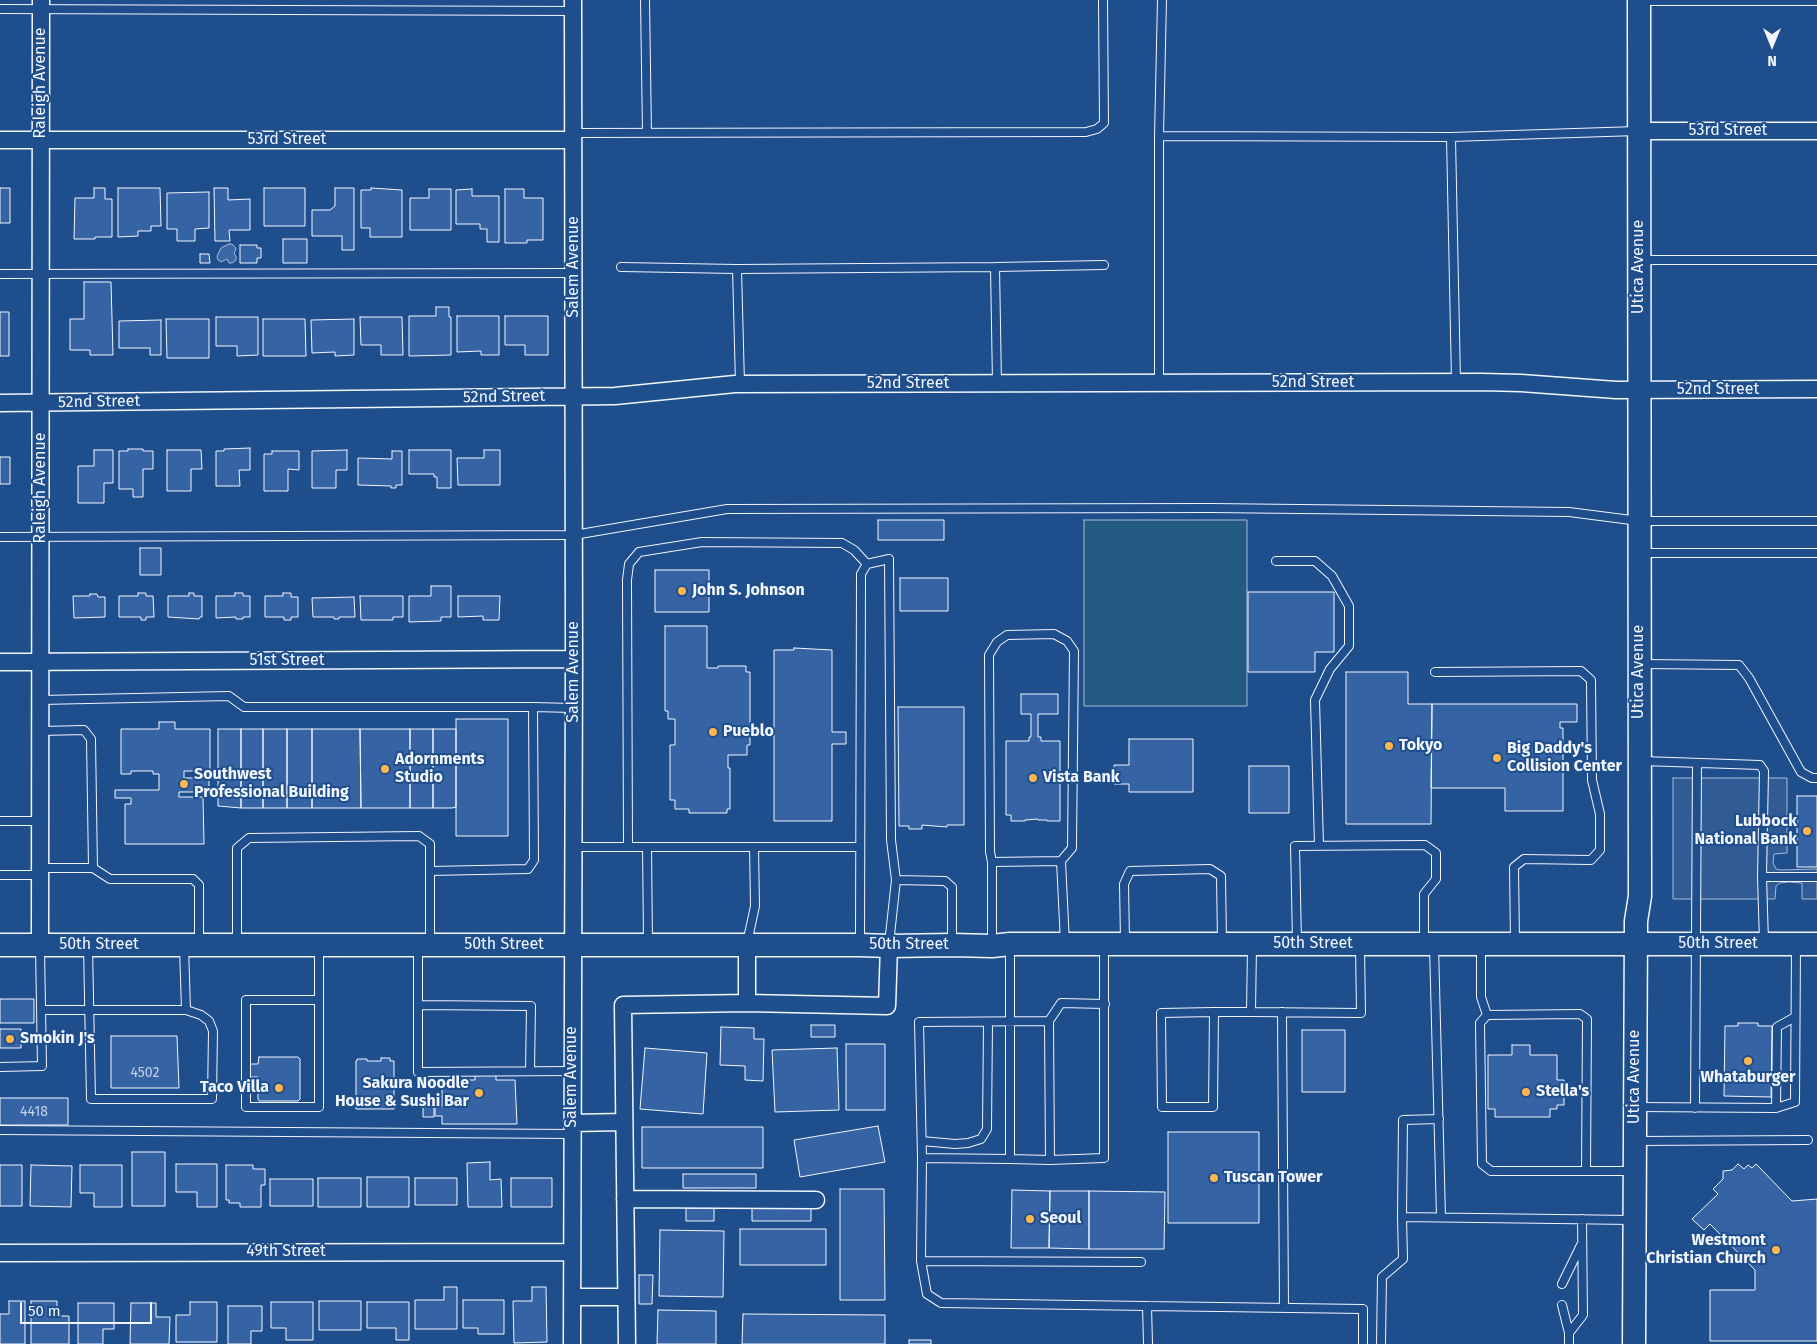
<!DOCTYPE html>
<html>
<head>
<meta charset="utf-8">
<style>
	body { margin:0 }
	#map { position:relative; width:1817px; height:1344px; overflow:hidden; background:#1f4e8c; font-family:"Fira Sans",sans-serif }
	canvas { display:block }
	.north { position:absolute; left:1747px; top:20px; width:50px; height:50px; -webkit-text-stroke:4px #1f4e8c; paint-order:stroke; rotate:180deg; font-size:14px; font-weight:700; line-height:20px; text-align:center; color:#f2f6ff }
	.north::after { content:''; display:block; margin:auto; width:18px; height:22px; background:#f2f6ff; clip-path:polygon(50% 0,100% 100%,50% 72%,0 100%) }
	.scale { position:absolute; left:20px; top:1302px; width:132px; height:22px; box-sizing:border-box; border:2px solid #f2f6ff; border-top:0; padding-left:6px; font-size:15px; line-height:18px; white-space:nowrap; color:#f2f6ff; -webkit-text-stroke:4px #1f4e8c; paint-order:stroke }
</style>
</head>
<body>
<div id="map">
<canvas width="1817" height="1344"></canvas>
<div class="north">N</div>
<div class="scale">50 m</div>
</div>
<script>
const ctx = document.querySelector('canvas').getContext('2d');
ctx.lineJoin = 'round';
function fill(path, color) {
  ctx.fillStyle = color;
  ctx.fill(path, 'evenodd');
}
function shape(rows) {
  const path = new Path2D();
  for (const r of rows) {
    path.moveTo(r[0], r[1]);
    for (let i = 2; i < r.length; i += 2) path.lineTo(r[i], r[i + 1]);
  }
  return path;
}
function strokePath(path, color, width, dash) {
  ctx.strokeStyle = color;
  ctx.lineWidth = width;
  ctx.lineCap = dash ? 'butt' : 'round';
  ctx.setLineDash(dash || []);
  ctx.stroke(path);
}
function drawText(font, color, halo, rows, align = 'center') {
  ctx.font = font + ' "Fira Sans",sans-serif';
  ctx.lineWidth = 4;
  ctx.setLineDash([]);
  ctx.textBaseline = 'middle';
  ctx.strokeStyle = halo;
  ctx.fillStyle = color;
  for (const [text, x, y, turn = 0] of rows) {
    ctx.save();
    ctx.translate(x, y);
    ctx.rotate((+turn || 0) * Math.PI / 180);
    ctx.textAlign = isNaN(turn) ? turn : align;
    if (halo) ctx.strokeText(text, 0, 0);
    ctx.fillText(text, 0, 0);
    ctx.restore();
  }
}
const green = shape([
	[1084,520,1247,520,1247,706,1084,706,1084,520]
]);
const parking = shape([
	[1673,778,1787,778,1787,853,1774,854,1773,863,1776,869,1780,870,1817,869,1817,899,1802,899,1802,883,1789,882,1780,883,1776,886,1775,899,1673,899,1673,778]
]);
const water = shape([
	[229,244,232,244,236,248,234,254,236,256,236,260,232,263,229,263,227,259,221,262,218,260,217,256,221,248,229,244]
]);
const building = shape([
	[0,188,10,188,10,223,0,223,0,188],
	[94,188,105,188,105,199,112,199,112,237,95,237,95,239,74,239,75,198,94,198,94,188],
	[118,188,160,188,161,226,151,226,151,231,138,231,138,236,118,237,118,188],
	[214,188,228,188,228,200,250,199,250,230,229,230,230,241,215,241,214,188],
	[264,188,305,188,305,226,264,226,264,188],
	[335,188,354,188,354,250,342,250,342,236,312,236,312,210,330,210,335,206,335,188],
	[371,188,402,190,402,237,370,237,370,228,361,228,361,190,371,190,371,188],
	[429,189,451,189,451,230,410,230,410,198,429,198,429,189],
	[472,189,472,196,499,196,499,242,487,242,487,229,480,229,480,224,456,224,456,190,472,189],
	[505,189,524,189,524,198,543,198,543,240,527,240,527,243,505,243,505,189],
	[209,192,209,228,195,229,195,241,177,241,177,229,167,229,167,193,209,192],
	[283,239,307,239,307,263,283,263,283,239],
	[240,245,257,245,257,248,261,248,261,258,257,258,257,263,240,263,240,245],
	[200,254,209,254,210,263,200,263,200,254],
	[84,282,111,282,113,355,90,355,90,350,70,350,70,319,84,319,84,282],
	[436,307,449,307,449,317,451,317,451,355,409,356,409,316,436,316,436,307],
	[0,312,9,312,9,356,0,356,0,312],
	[457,316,499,316,499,355,481,355,481,351,457,352,457,316],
	[505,316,548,316,548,355,525,355,525,345,505,345,505,316],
	[216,317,258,317,258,355,237,356,237,346,216,346,216,317],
	[360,317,402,317,403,355,381,355,381,345,361,345,360,317],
	[166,319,209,319,209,358,167,358,166,319],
	[263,319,305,319,306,356,263,356,263,319],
	[354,319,354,355,335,356,335,352,312,353,311,320,354,319],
	[161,320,161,355,150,355,150,348,119,348,119,321,161,320],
	[250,448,250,470,239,470,240,486,216,486,216,451,224,451,224,449,250,448],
	[128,449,143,449,143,451,153,451,153,469,143,469,143,497,133,497,133,489,119,489,119,451,128,451,128,449],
	[94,450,113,450,113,483,104,483,104,503,78,503,78,466,94,466,94,450],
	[167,450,201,450,202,469,191,469,191,491,167,491,167,450],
	[347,450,347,470,336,470,336,488,312,488,312,451,347,450],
	[409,450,451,450,451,488,437,488,437,477,434,477,434,474,409,474,409,450],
	[484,450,500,450,500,485,458,485,457,458,484,458,484,450],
	[272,451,299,451,299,470,288,469,288,491,264,491,264,454,272,454,272,451],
	[392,451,402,451,402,485,396,485,396,488,391,488,391,486,358,485,358,458,392,459,392,451],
	[0,457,10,457,10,484,0,484,0,457],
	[878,520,944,520,944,540,878,540,878,520],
	[140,548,161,548,161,575,140,575,140,548],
	[655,570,709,570,709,612,655,612,655,570],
	[900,578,948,578,948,611,900,611,900,578],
	[431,586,451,586,451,617,441,617,441,621,409,622,409,596,431,596,431,586],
	[1248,592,1334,592,1334,652,1315,652,1315,672,1248,672,1248,592],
	[138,593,146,593,146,596,153,596,154,617,146,617,146,620,141,620,141,617,119,617,119,596,138,596,138,593],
	[189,593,194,593,194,596,202,596,202,617,200,617,199,619,168,617,168,596,189,596,189,593],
	[235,593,243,593,243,596,250,596,250,617,243,617,243,619,236,619,236,617,216,618,216,596,235,596,235,593],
	[283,593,291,593,291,597,298,597,298,617,291,617,291,620,284,620,284,617,265,617,265,596,283,596,283,593],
	[90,594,97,594,98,597,105,597,105,617,74,618,73,596,90,596,90,594],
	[360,596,403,596,403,617,393,617,393,620,361,620,360,596],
	[458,596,500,596,499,620,483,620,483,616,458,617,458,596],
	[354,597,355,617,339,617,339,619,334,619,334,617,313,617,312,598,354,597],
	[665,626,707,626,707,668,718,668,718,666,746,666,746,672,750,672,750,745,747,745,747,755,728,755,728,768,730,768,730,809,727,809,727,813,689,813,689,809,675,809,675,800,670,800,670,745,675,745,675,719,668,719,668,711,665,711,665,626],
	[794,648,832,650,832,732,846,732,846,744,832,744,832,821,774,821,774,650,794,650,794,648],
	[1346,672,1408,672,1408,704,1432,704,1431,824,1346,824,1346,672],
	[1021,694,1058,694,1058,714,1038,714,1038,737,1041,737,1041,741,1060,741,1060,821,1047,821,1047,820,1038,820,1038,819,1025,820,1025,821,1011,821,1011,815,1006,815,1006,741,1029,741,1029,737,1031,737,1031,714,1021,714,1021,694],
	[1432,704,1577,704,1577,722,1560,722,1560,728,1563,728,1563,811,1505,811,1505,788,1431,788,1432,704],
	[898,707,964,707,964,825,947,825,947,827,922,825,922,829,909,829,909,826,899,826,898,707],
	[456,719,508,719,508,836,456,836,456,719],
	[159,722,175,722,175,729,210,729,210,771,184,771,184,778,209,778,209,792,179,792,179,797,203,797,204,844,125,844,125,804,131,804,131,798,115,798,115,790,159,790,159,774,153,774,153,771,131,771,131,774,121,774,121,729,159,729,159,722],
	[218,729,241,729,241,808,218,806,218,729],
	[241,729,263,729,263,808,241,808,241,729],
	[263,729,287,729,287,808,263,808,263,729],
	[287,729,312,729,312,808,287,808,287,729],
	[312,729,360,729,361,808,312,808,312,729],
	[360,729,410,729,410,808,361,808,360,729],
	[410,729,433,729,433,808,410,808,410,729],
	[433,729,456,729,456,807,452,808,433,808,433,729],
	[1129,739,1193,739,1193,792,1129,792,1129,784,1114,784,1114,765,1129,765,1129,739],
	[1249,766,1289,766,1289,813,1249,813,1249,766],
	[1797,796,1817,796,1817,867,1797,867,1797,796],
	[0,999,34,999,34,1023,0,1023,0,999],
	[1738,1023,1758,1023,1758,1026,1772,1026,1771,1097,1724,1096,1725,1026,1738,1026,1738,1023],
	[811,1025,835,1025,835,1037,811,1037,811,1025],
	[721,1027,754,1028,754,1039,764,1039,763,1081,745,1080,745,1066,720,1065,721,1027],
	[0,1029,21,1029,21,1048,0,1048,0,1029],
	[1302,1030,1345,1030,1345,1092,1302,1092,1302,1030],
	[111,1036,177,1036,179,1088,111,1088,111,1036],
	[846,1044,885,1044,885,1110,846,1110,846,1044],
	[1512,1045,1530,1045,1530,1055,1557,1055,1557,1080,1564,1080,1564,1105,1557,1105,1557,1109,1550,1109,1550,1117,1495,1117,1495,1109,1488,1109,1488,1055,1512,1055,1512,1045],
	[645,1048,707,1053,703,1114,640,1109,645,1048],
	[837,1048,839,1110,775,1112,772,1050,837,1048],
	[259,1057,298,1057,300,1059,300,1099,298,1101,259,1101,258,1099,258,1077,250,1077,250,1064,258,1064,259,1057],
	[381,1058,390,1058,390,1061,394,1061,394,1109,356,1109,356,1061,357,1061,357,1059,367,1059,367,1061,381,1061,381,1058],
	[475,1073,496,1073,496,1080,515,1080,517,1124,442,1124,442,1116,435,1116,435,1106,442,1106,442,1080,475,1080,475,1073],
	[0,1098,68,1098,68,1125,0,1125,0,1098],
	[423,1098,434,1098,434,1117,423,1117,423,1098],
	[878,1126,885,1162,800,1177,794,1140,878,1126],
	[642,1127,763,1127,763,1168,642,1168,642,1127],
	[1168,1132,1259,1132,1259,1223,1168,1223,1168,1132],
	[132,1152,165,1152,165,1206,132,1206,132,1152],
	[490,1162,490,1180,501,1179,502,1207,468,1207,467,1163,490,1162],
	[176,1164,217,1164,217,1207,197,1207,197,1192,176,1192,176,1164],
	[1738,1164,1744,1169,1748,1165,1752,1168,1756,1164,1792,1201,1817,1199,1817,1341,1710,1341,1710,1290,1755,1290,1755,1270,1710,1224,1704,1230,1692,1219,1718,1194,1713,1189,1723,1179,1723,1171,1732,1170,1738,1164],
	[0,1165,22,1165,22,1206,0,1206,0,1165],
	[31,1165,72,1166,71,1207,30,1206,31,1165],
	[80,1165,122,1165,122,1207,94,1207,94,1193,80,1193,80,1165],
	[226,1165,253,1165,253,1169,265,1169,265,1185,261,1185,261,1207,240,1207,240,1203,229,1203,229,1200,226,1200,226,1165],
	[683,1174,756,1174,756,1188,683,1188,683,1174],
	[367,1177,409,1177,409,1207,367,1207,367,1177],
	[318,1178,361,1178,361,1207,318,1207,318,1178],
	[415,1178,457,1178,457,1205,415,1205,415,1178],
	[511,1178,552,1178,552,1207,511,1207,511,1178],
	[270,1179,313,1179,313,1206,270,1206,270,1179],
	[840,1189,884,1189,885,1300,840,1300,840,1189],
	[1012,1190,1050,1191,1049,1248,1011,1248,1012,1190],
	[1050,1191,1089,1191,1089,1249,1049,1248,1050,1191],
	[1089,1191,1165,1192,1164,1249,1089,1249,1089,1191],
	[752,1207,811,1207,811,1221,752,1221,752,1207],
	[686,1208,714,1208,714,1221,686,1221,686,1208],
	[740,1229,826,1229,826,1265,740,1265,740,1229],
	[660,1230,724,1231,723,1297,659,1296,660,1230],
	[639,1275,653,1275,652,1304,639,1304,639,1275],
	[444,1287,457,1287,457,1329,415,1329,415,1300,444,1300,444,1287],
	[532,1287,546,1287,547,1342,514,1343,513,1301,532,1301,532,1287],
	[463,1300,504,1300,504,1334,478,1334,478,1328,463,1328,463,1300],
	[9,1301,25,1301,25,1344,0,1344,0,1314,9,1314,9,1301],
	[31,1301,57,1301,57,1316,69,1316,69,1344,31,1344,31,1301],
	[319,1301,361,1301,361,1330,319,1330,319,1301],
	[190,1302,217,1302,217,1342,176,1342,176,1315,190,1315,190,1302],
	[271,1302,313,1302,313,1340,286,1340,286,1328,271,1328,271,1302],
	[367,1302,409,1302,409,1340,396,1340,396,1328,367,1328,367,1302],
	[78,1303,114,1303,114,1329,103,1329,103,1344,78,1344,78,1303],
	[131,1303,156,1303,156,1317,170,1317,169,1344,130,1344,131,1303],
	[228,1306,262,1306,262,1331,251,1331,251,1344,228,1344,228,1306],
	[658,1310,716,1311,716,1344,657,1344,658,1310],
	[743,1314,885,1315,885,1344,742,1344,743,1314],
	[909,1340,931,1340,931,1344,909,1344,909,1340]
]);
const lane = shape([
	[645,0,647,133],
	[1642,1,1817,1],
	[0,9,573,11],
	[573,133,1086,132,1097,129,1104,123,1103,0],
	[1159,136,1162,0],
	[1641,260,1817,260],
	[621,267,737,269],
	[995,267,1104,265],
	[0,274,574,273],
	[1456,382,1451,137,1637,131],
	[1159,383,1159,136,1451,137],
	[740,384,737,269,995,267,997,384],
	[0,537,574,535,727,509,1210,508,1569,512,1639,521,1817,521],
	[1642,553,1817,553],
	[1276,561,1315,561,1332,576,1349,606,1349,646,1330,669,1315,700,1319,846],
	[1643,664,1739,665,1749,678,1801,772,1812,778,1817,778],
	[1435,672,1581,671,1591,680,1592,780,1600,814,1600,850,1591,860,1524,859,1514,867,1515,942],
	[41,700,229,696,244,707,533,707],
	[1642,761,1760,765,1764,771,1762,877],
	[0,821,41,821],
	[573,847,628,847,627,580,629,564,639,552,702,542,842,543,854,550,867,564],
	[628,847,860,847],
	[647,847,648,943],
	[992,862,990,852,989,655,997,642,1007,635,1054,634,1067,641,1074,651,1072,848,1061,861],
	[40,868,93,868,91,739,84,730,41,731],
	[93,868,110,879,193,879,199,885,199,942],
	[0,875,40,875],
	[1125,941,1124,884,1130,871,1210,869,1221,876,1222,942],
	[860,942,861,574,867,564,889,559,891,840,896,880],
	[1297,942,1295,846,1425,845,1436,853,1436,879,1424,894,1424,942],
	[1764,942,1762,877,1817,877],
	[237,943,237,848,249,838,419,836,430,844,430,871],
	[430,943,430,871,528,869,534,860,533,707,573,708],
	[747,943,755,906,754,847],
	[889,944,896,880,945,881,952,887,952,943],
	[992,945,992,862,1061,861,1065,943],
	[1481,945,1481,997,1487,1015],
	[1010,946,1010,1159,1050,1160,1104,1158,1104,946],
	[1252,946,1251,1012,1361,1013,1360,946],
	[1434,946,1441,1217],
	[88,947,91,1099,212,1099,213,1031,209,1021,201,1015,186,1010],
	[319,947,319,1107,246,1107,246,1000,319,1000],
	[418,948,418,1072,572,1071],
	[418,1005,531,1006,530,1071],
	[41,1010,186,1010,184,947],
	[1214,1012,1213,1107,1162,1107,1161,1013,1214,1012,1251,1012],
	[1282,1012,1284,1308],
	[1049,1021,1050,1160],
	[0,1067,42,1066,40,948],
	[1638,1107,1776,1108,1795,1102,1796,946],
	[1695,1108,1697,763],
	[1776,1108,1777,1027,1795,1017],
	[0,1130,572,1134],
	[922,1141,955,1144,968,1143,981,1139,987,1129,988,1022],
	[1637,1141,1808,1140],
	[922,1158,919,1022,1049,1021,1061,1003,1105,1004],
	[1586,1171,1587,1019,1580,1014,1487,1015,1480,1023,1482,1164,1491,1171,1633,1171],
	[1402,1217,1403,1120,1439,1119],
	[921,1261,922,1158,1010,1159],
	[1141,1262,921,1261,927,1294,941,1303,1147,1306],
	[1562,1284,1581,1245],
	[1562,1305,1569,1333],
	[1148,1344,1147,1306,1363,1309,1363,1344],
	[1381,1344,1382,1277,1403,1259,1402,1217,1633,1220],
	[1569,1344,1569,1333,1583,1315,1582,1219]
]);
const street = shape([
	[1639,131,1817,131],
	[0,140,573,140],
	[0,403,615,396,735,384,1482,382,1521,383,1616,390,1817,389],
	[0,662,574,659],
	[40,945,41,0],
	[747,945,747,1003],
	[572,1123,624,1122],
	[625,1199,816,1200],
	[0,1253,572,1252],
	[572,1297,626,1297],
	[572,1344,574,659,573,0],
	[627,1344,623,1005,747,1003,887,1006,889,946]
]);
const secondary = shape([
	[0,945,860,945,889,946,952,945,992,946,1010,944,1817,944],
	[1634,1344,1636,921,1640,896,1639,0]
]);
const markers = [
	[682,591,5,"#ffb74d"],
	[713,732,5,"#ffb74d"],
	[1389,746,5,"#ffb74d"],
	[1497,758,5,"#ffb74d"],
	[385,769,5,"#ffb74d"],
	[1033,778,5,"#ffb74d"],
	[184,784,5,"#ffb74d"],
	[1807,831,5,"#ffb74d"],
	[10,1039,5,"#ffb74d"],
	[1748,1061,5,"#ffb74d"],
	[279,1088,5,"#ffb74d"],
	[1526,1092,5,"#ffb74d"],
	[479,1093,5,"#ffb74d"],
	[1214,1178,5,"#ffb74d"],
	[1030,1219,5,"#ffb74d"],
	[1776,1250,5,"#ffb74d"]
];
const numberNames = [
	["4502",145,1073],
	["4418",34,1112]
];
const streetNames = [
	["Raleigh Avenue",41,83,-90],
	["53rd Street",1728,131],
	["53rd Street",287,140],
	["Salem Avenue",574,267,-90],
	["Utica Avenue",1639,267,-90],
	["52nd Street",1313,383],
	["52nd Street",908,384],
	["52nd Street",1718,390],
	["52nd Street",504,397,-1],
	["52nd Street",99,402,-1],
	["Raleigh Avenue",41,488,-90],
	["51st Street",287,661],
	["Salem Avenue",574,672,-90],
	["Utica Avenue",1639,672,-90],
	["50th Street",1313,944],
	["50th Street",1718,944],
	["50th Street",99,945],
	["50th Street",504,945],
	["50th Street",909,945],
	["Salem Avenue",572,1077,-90],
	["Utica Avenue",1635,1077,-90],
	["49th Street",286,1252]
];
const poiNames = [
	["John S. Johnson",692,591],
	["Pueblo",723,732],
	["Tokyo",1399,746],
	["Big Daddy's",1507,749],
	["Collision Center",1507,767],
	["Adornments",395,760],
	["Studio",395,778],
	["Southwest",194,775],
	["Professional Building",194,793],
	["Vista Bank",1043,778],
	["Lubbock",1797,822,"right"],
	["National Bank",1797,840,"right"],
	["Smokin J's",20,1039],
	["Whataburger",1748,1078,"center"],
	["Sakura Noodle",469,1084,"right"],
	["House & Sushi Bar",469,1102,"right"],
	["Taco Villa",269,1088,"right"],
	["Stella's",1536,1092],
	["Tuscan Tower",1224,1178],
	["Seoul",1040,1219],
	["Westmont",1766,1241,"right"],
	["Christian Church",1766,1259,"right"]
];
fill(green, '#245a82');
strokePath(green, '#a8bbd7', 1);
fill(parking, '#305b95');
strokePath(parking, '#a8bbd7', 1);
fill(water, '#3b69a3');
strokePath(water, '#a8bbd7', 1);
fill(building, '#3563a3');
strokePath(building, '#f2f6ff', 1);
strokePath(lane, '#f2f6ff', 10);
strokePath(street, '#f2f6ff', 19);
strokePath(secondary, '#f2f6ff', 25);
strokePath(lane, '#1f4e8c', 8);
strokePath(street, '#1f4e8c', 16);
strokePath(secondary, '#1f4e8c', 22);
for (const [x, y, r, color] of markers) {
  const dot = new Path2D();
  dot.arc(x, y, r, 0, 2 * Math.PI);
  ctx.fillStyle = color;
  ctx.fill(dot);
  strokePath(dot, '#1f4e8c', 2);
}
drawText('14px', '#c3d1e8', null, numberNames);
drawText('16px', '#f2f6ff', '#1f4e8c', streetNames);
drawText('bold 16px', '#f2f6ff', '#1f4e8c', poiNames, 'left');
</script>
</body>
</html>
